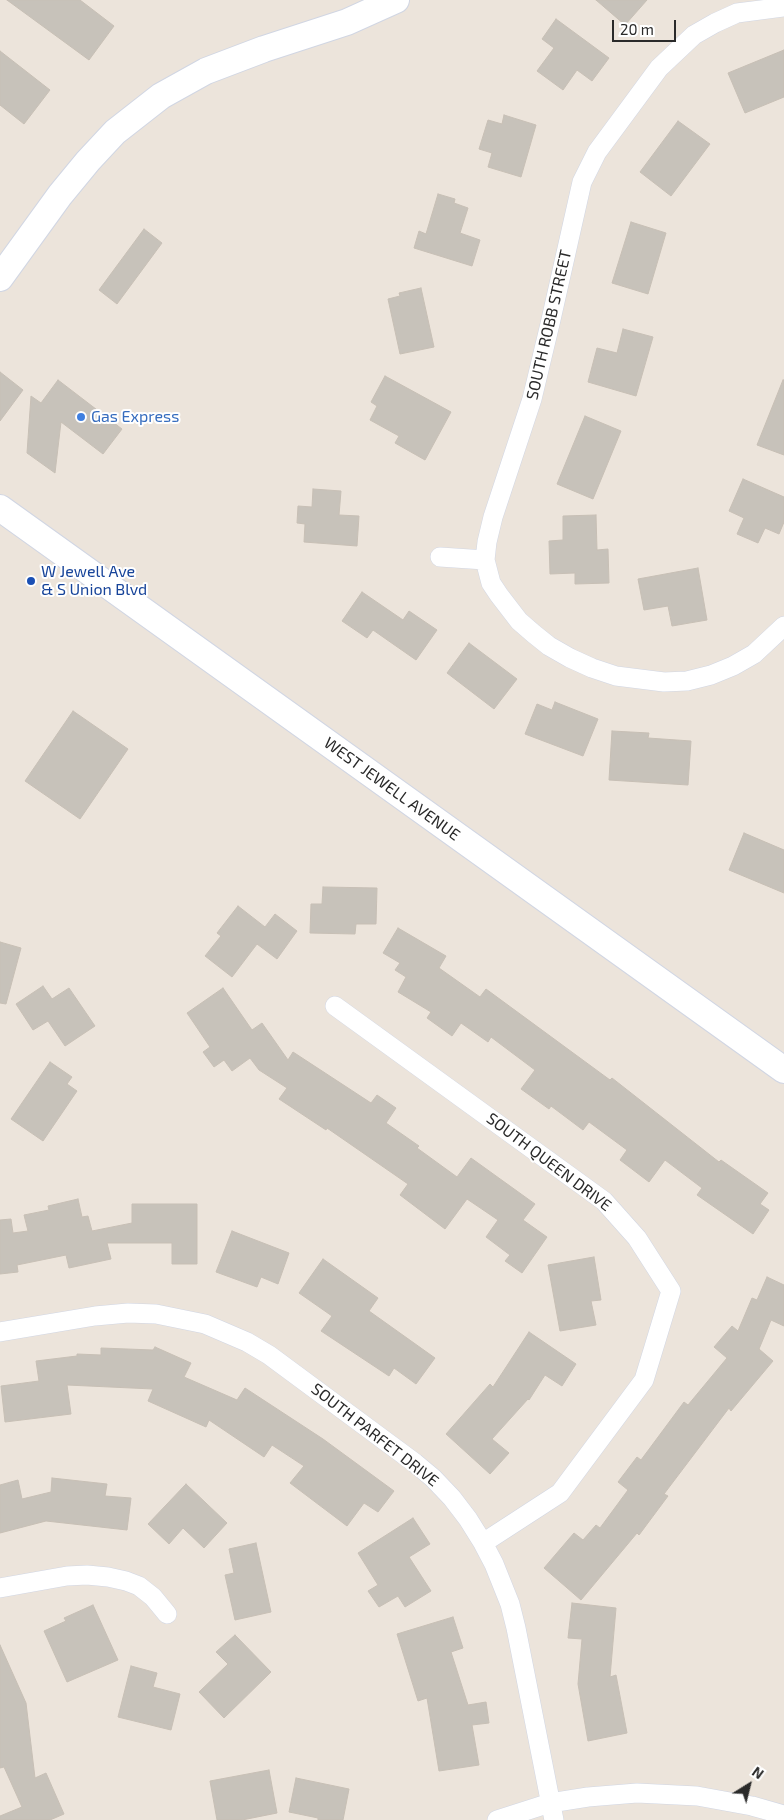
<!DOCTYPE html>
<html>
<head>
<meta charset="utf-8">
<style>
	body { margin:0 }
	#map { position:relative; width:784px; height:1820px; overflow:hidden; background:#ece4db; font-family:"Exo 2",sans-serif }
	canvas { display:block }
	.north { position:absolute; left:724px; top:1760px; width:50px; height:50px; -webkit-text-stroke:4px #fff; paint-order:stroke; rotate:36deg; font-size:14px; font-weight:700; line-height:20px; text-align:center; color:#2a2a2a }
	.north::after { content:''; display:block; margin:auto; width:18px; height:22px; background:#2a2a2a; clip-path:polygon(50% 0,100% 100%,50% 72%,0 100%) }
	.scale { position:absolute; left:612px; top:20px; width:64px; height:22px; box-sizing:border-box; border:2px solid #2a2a2a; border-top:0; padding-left:6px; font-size:15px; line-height:18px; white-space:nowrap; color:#2a2a2a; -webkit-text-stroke:4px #fff; paint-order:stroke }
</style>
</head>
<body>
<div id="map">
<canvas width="784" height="1820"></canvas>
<div class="north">N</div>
<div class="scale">20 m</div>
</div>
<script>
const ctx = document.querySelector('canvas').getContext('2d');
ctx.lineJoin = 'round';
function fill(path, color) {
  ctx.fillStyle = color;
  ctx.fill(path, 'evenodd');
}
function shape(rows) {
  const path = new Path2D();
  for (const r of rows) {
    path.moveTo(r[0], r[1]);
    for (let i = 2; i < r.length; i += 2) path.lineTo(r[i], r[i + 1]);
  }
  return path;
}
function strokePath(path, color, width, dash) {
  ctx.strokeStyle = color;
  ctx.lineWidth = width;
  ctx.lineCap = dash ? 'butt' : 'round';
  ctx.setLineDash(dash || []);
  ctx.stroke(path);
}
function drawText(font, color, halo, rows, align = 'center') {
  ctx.font = font + ' "Exo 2",sans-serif';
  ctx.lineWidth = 4;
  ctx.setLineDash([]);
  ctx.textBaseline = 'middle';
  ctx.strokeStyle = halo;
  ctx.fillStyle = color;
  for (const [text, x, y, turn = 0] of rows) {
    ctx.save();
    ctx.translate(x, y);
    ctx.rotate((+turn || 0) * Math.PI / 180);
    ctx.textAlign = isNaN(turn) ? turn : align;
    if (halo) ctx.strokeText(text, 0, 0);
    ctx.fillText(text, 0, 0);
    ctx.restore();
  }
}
const building = shape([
	[7,0,80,0,114,26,89,60,7,0],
	[596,0,647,0,625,25,596,0],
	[556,19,609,58,592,81,577,70,563,90,537,71,554,48,542,39,556,19],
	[784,50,784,97,745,113,728,73,784,50],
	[0,51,50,90,24,124,0,105,0,51],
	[504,115,536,125,521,177,488,167,492,153,479,149,488,120,502,124,504,115],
	[678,121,710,144,671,196,640,172,678,121],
	[438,194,455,199,454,203,468,208,460,233,480,240,472,266,414,248,419,231,426,234,438,194],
	[631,222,666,233,648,294,612,283,631,222],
	[144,229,162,243,117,304,99,290,144,229],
	[421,288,434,347,400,354,388,299,400,296,399,293,421,288],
	[623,329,653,337,636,396,588,382,597,348,617,353,623,329],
	[0,372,23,390,0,421,0,372],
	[385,376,451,412,425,460,395,443,399,436,370,420,377,406,371,402,385,376],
	[58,380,122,429,103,454,61,422,55,473,27,453,31,396,41,403,58,380],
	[783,380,784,380,784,455,757,445,783,380],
	[585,416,621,431,593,499,557,484,585,416],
	[743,479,784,497,784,522,779,534,765,528,758,543,737,534,744,518,729,511,743,479],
	[313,489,341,491,339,515,359,516,357,546,304,542,305,524,297,523,298,506,312,507,313,489],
	[596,515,597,550,608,549,609,583,575,584,575,573,550,574,549,541,563,540,563,516,596,515],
	[698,568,707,620,672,626,668,606,644,610,638,579,698,568],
	[362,592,403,620,409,611,437,630,416,660,373,630,367,638,342,621,362,592],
	[469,643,517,679,494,709,447,673,469,643],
	[555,702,598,719,583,756,525,734,537,704,552,710,555,702],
	[73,711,128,749,80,819,25,781,73,711],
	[612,731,649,733,648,738,691,741,688,785,609,780,612,731],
	[744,833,784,850,784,893,729,870,744,833],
	[323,887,377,888,376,924,356,924,355,934,310,933,311,904,322,904,323,887],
	[238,906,265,927,275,914,297,931,277,959,257,944,232,977,205,956,221,936,217,933,238,906],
	[398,928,446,956,439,968,480,997,486,989,610,1080,612,1078,719,1162,721,1160,768,1193,760,1204,769,1210,753,1234,697,1195,702,1188,665,1160,649,1182,620,1160,627,1150,589,1122,583,1130,551,1106,549,1109,521,1089,535,1070,491,1037,488,1042,461,1023,452,1036,427,1018,431,1012,398,992,406,977,395,970,400,963,383,953,398,928],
	[0,942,21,948,6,1004,0,1003,0,942],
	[43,986,52,999,69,988,95,1026,65,1046,48,1021,33,1030,16,1004,43,986],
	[223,988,252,1030,262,1023,288,1060,293,1052,371,1103,377,1095,396,1108,386,1123,419,1146,417,1148,457,1177,471,1158,535,1204,523,1220,547,1237,522,1273,505,1261,510,1255,486,1237,498,1220,467,1199,445,1229,400,1195,408,1184,327,1128,326,1130,279,1099,287,1088,259,1070,250,1058,232,1071,224,1060,214,1067,203,1052,210,1047,187,1013,223,988],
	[50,1062,72,1077,67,1084,77,1091,43,1141,11,1119,50,1062],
	[78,1199,82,1217,88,1216,92,1231,132,1223,132,1204,197,1204,197,1264,172,1264,172,1243,107,1243,111,1259,69,1268,66,1255,17,1265,18,1272,0,1274,0,1220,11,1219,13,1233,28,1231,24,1215,49,1210,48,1206,78,1199],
	[232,1231,289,1253,278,1284,261,1277,257,1287,216,1272,232,1231],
	[594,1257,601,1300,591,1301,596,1325,560,1331,548,1265,594,1257],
	[323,1259,378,1298,369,1311,435,1358,416,1384,394,1368,389,1376,321,1331,332,1316,299,1293,323,1259],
	[767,1277,784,1285,784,1326,771,1320,759,1349,773,1361,731,1411,729,1408,664,1494,668,1496,639,1535,637,1533,581,1600,544,1568,574,1533,583,1540,596,1525,600,1528,628,1490,618,1482,637,1457,641,1460,684,1402,688,1405,727,1358,714,1347,732,1326,738,1331,752,1298,757,1300,767,1277],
	[529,1332,576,1364,562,1386,545,1375,529,1400,528,1399,492,1439,509,1453,490,1474,446,1434,490,1384,493,1387,529,1332],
	[155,1347,191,1363,184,1377,237,1400,245,1388,323,1439,394,1491,378,1512,364,1503,347,1526,290,1483,304,1466,272,1445,264,1457,209,1420,206,1427,148,1401,153,1389,67,1385,71,1414,5,1422,1,1386,39,1381,36,1361,77,1356,77,1354,101,1355,101,1348,153,1350,155,1347],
	[52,1478,107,1484,105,1496,131,1498,127,1530,46,1521,0,1533,0,1485,18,1480,22,1499,51,1492,52,1478],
	[186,1484,227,1523,204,1548,183,1528,169,1544,148,1524,186,1484],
	[413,1518,430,1544,409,1557,431,1591,405,1607,398,1596,379,1607,368,1591,378,1585,358,1553,413,1518],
	[256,1543,271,1612,235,1620,225,1575,234,1573,229,1549,256,1543],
	[572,1603,616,1608,610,1677,616,1675,627,1733,588,1741,578,1684,582,1639,568,1638,572,1603],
	[93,1605,118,1660,67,1682,44,1631,66,1621,64,1618,93,1605],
	[453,1617,463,1648,451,1652,468,1705,486,1702,489,1723,472,1725,479,1765,439,1771,427,1698,418,1701,397,1634,453,1617],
	[235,1635,271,1672,224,1718,199,1692,228,1664,216,1652,235,1635],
	[0,1645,26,1703,35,1778,46,1773,64,1814,50,1820,0,1820,0,1816,22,1807,4,1767,0,1768,0,1645],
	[131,1666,157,1673,153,1687,180,1694,171,1730,118,1717,131,1666],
	[269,1770,277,1813,242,1820,217,1820,210,1781,269,1770],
	[296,1778,349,1789,343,1820,318,1820,318,1818,289,1812,296,1778]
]);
const minor = shape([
	[784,7,737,13,715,23,694,35,659,68,597,152,582,182,550,324,532,399,493,517,487,542,485,560,491,583,499,595,519,621,534,634,549,646,570,658,592,668,616,676,664,682,687,681,711,675,733,666,754,654,784,626],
	[440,557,485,560],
	[335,1006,604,1201,637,1238,671,1291,644,1380,560,1493,483,1543],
	[0,1332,95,1316,128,1313,156,1314,205,1324,247,1342,269,1355,415,1463,433,1478,452,1498,468,1519,483,1543,494,1564,510,1604,516,1628,554,1820],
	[0,1588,67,1576,87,1575,108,1577,126,1581,139,1586,153,1597,167,1614],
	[497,1820,550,1803,588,1797,637,1793,697,1796,752,1806,784,1815]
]);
const secondary = shape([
	[0,278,60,195,88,161,115,132,161,96,206,71,264,49,347,22,396,0],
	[0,508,784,1070]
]);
const markers = [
	[81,417,5,"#3f7fe0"],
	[31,581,5,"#1a4fb4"]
];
const streetNames = [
	["SOUTH ROBB STREET",549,325,-77],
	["WEST JEWELL AVENUE",392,789,36],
	["SOUTH QUEEN DRIVE",549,1162,37],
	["SOUTH PARFET DRIVE",375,1435,38]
];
const shopNames = [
	["Gas Express",91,417]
];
const transitNames = [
	["W Jewell Ave",41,572],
	["& S Union Blvd",41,590]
];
fill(building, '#c7c2ba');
strokePath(building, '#c7bfb5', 1);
strokePath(minor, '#d1d6e3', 20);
strokePath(secondary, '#d1d6e3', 28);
strokePath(minor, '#fff', 19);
strokePath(secondary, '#fff', 26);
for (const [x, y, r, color] of markers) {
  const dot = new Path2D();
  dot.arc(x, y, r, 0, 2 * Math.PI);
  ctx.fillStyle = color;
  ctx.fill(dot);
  strokePath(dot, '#fff', 2);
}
drawText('16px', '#2a2a2a', '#fff', streetNames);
drawText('16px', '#366cbe', '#fff', shopNames, 'left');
drawText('16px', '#164399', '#fff', transitNames, 'left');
</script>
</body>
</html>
